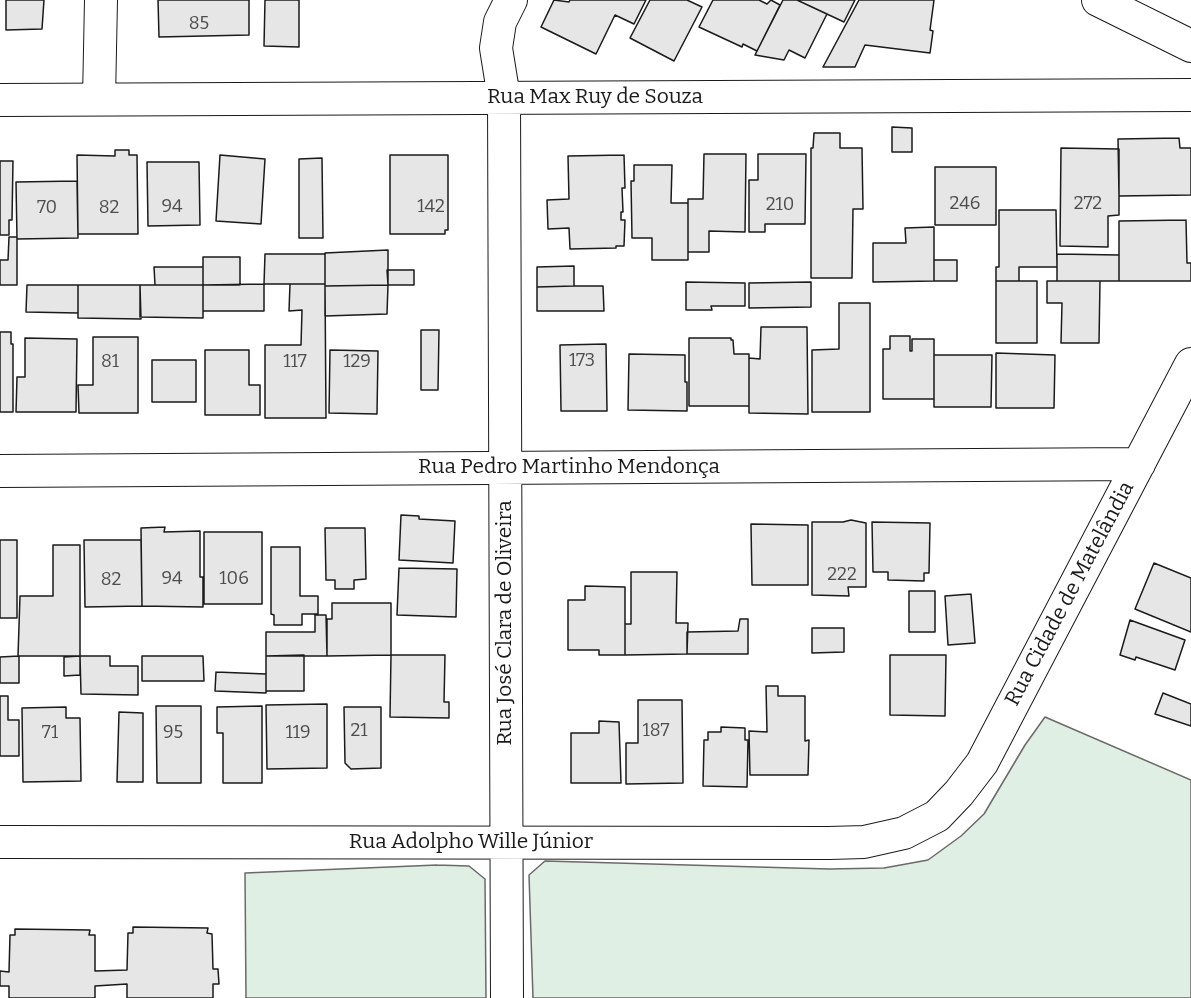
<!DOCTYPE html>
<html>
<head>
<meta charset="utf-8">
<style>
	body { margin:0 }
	canvas { display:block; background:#fff }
</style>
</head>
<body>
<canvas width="1191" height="998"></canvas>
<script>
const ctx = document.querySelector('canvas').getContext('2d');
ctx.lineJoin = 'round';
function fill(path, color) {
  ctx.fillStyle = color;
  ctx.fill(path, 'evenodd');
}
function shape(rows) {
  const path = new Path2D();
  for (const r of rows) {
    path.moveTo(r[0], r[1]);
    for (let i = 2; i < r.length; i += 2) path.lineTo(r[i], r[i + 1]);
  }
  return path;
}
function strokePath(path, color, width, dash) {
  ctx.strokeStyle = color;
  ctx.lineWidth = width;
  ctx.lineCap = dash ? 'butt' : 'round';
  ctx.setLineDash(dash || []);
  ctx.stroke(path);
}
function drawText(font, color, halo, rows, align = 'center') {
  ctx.font = font + ' Bitter,serif';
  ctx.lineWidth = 4.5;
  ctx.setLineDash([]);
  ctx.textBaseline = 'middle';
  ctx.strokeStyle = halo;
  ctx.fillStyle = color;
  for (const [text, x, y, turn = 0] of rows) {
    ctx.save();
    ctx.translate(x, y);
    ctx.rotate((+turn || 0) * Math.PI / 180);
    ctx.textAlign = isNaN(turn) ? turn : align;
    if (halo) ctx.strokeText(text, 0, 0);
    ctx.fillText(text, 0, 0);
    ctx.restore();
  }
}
const green = shape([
	[1045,717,1191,780,1191,998,533,998,529,875,545,861,829,869,884,868,928,860,961,836,984,814,1025,745,1045,717],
	[437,865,469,866,485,879,486,998,246,998,245,873,437,865]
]);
const building = shape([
	[6,0,44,0,42,29,6,30,6,0],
	[158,0,249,0,249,35,159,37,158,0],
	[265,0,299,0,299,47,264,46,265,0],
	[554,0,569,2,570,0,646,0,634,24,615,15,596,54,541,27,554,0],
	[650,0,687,0,702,7,674,61,630,38,650,0],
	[713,0,759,0,767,4,771,0,780,5,757,51,743,44,742,47,699,27,713,0],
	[783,0,797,0,827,14,805,58,789,50,784,60,755,55,783,0],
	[797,0,855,0,844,22,797,0],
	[859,0,934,0,930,30,933,31,930,53,865,45,855,67,823,67,859,0],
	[892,127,912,128,912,152,892,152,892,127],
	[814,133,840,133,840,148,862,148,863,209,853,209,852,278,811,278,811,148,813,148,814,133],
	[1179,138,1180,148,1191,148,1191,195,1119,196,1118,139,1179,138],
	[1061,148,1119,149,1119,215,1108,216,1108,247,1060,246,1061,148],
	[115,150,129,150,129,155,137,155,138,234,78,234,77,155,115,156,115,150],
	[704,154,746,154,745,232,709,231,709,252,688,252,688,199,703,199,704,154],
	[758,154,806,154,805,224,765,224,765,232,749,232,749,180,758,180,758,154],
	[220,155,265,159,261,224,216,221,220,155],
	[390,155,448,155,448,230,445,230,445,234,390,234,390,155],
	[624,155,625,188,622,188,623,212,621,212,621,220,625,220,624,246,616,246,616,248,570,249,569,228,548,229,547,200,569,199,568,156,624,155],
	[322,158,323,238,299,238,299,159,322,158],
	[0,161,13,161,12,220,9,220,9,235,0,235,0,161],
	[147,162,199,162,200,225,148,226,147,162],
	[634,165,672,165,671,203,688,203,688,260,652,260,652,238,632,238,631,181,634,181,634,165],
	[935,167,996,167,996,225,935,225,935,167],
	[77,181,78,238,17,239,16,182,77,181],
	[999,210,1056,210,1057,267,1019,267,1019,281,996,281,996,267,999,267,999,210],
	[1186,220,1187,263,1191,263,1191,281,1119,281,1119,221,1186,220],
	[934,227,934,281,873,282,873,243,906,243,905,228,934,227],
	[9,237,17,237,17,285,0,285,0,260,8,260,9,237],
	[388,250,388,285,325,286,325,253,388,250],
	[265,254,325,254,325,284,264,284,265,254],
	[1057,254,1119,255,1119,281,1057,281,1057,254],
	[203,257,240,257,240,285,203,285,203,257],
	[934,260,957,260,957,281,934,281,934,260],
	[574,266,574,286,537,287,537,267,574,266],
	[154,267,203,267,203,285,155,285,154,267],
	[387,270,414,270,414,285,388,285,387,270],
	[996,281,1037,281,1037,343,996,343,996,281],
	[1047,281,1100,281,1099,343,1061,343,1062,303,1047,303,1047,281],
	[686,282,745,283,745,306,711,306,712,310,686,310,686,282],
	[811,282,811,307,749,308,749,283,811,282],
	[264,284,264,311,203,311,203,285,264,284],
	[290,284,325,284,326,418,265,418,265,345,301,345,302,310,289,311,290,284],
	[27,285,78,285,78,313,26,312,27,285],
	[78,285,140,285,141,319,78,318,78,285],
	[140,285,203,285,203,318,140,317,140,285],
	[388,285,387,314,325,316,325,286,388,285],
	[574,286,603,286,604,311,537,311,537,287,574,286],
	[839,303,870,303,870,412,812,412,812,350,839,349,839,303],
	[761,327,807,327,808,414,749,413,749,358,760,359,761,327],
	[421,330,439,330,438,390,421,390,421,330],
	[0,332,11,332,11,344,13,344,13,412,0,412,0,332],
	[890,336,910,336,910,351,912,351,912,339,934,339,934,399,883,399,883,349,890,349,890,336],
	[93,337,138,337,138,413,79,413,78,385,93,385,93,337],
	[25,338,77,339,76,412,16,412,17,377,25,377,25,338],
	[689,338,731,338,731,340,733,340,734,354,749,354,749,406,689,406,689,338],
	[606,344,607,411,561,411,560,345,606,344],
	[205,350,249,350,249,385,260,385,260,415,205,415,205,350],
	[330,350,378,351,377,414,329,413,330,350],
	[996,353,1055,355,1054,408,996,408,996,353],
	[629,354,685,355,685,382,687,382,687,411,628,410,629,354],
	[934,355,992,355,991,407,934,407,934,355],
	[152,360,196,360,196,402,152,402,152,360],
	[401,515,419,516,419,519,455,521,453,563,399,560,401,515],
	[851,520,866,523,866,587,848,587,849,596,812,595,812,522,843,522,851,520],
	[872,522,930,523,929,573,924,573,924,581,888,580,888,572,873,572,872,522],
	[751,524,808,525,808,585,752,585,751,524],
	[165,527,164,532,200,531,200,577,203,577,203,607,142,606,141,528,165,527],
	[325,528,365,528,366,579,354,580,354,589,335,589,335,580,326,580,325,528],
	[204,532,262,532,262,604,204,604,204,532],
	[0,540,17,540,17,618,0,618,0,540],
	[84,540,141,540,142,606,85,607,84,540],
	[53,545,80,545,80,656,18,656,20,596,53,596,53,545],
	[271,547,300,547,300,596,318,596,318,614,302,614,302,625,274,625,274,615,271,614,271,547],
	[1154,563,1191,578,1191,632,1135,609,1154,563],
	[399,568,457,569,456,617,397,615,399,568],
	[631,572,677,572,676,623,688,623,687,654,625,655,625,624,631,624,631,572],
	[585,586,625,587,625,655,599,655,599,650,568,650,568,600,585,600,585,586],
	[909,591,935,591,935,632,909,632,909,591],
	[971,594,975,643,948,645,945,596,971,594],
	[332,603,391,603,391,655,327,656,327,619,332,619,332,603],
	[315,615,326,615,327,656,266,656,266,632,315,632,315,615],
	[740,619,748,619,748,654,687,654,687,632,738,631,740,619],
	[1130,620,1185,640,1175,670,1136,657,1135,660,1120,655,1130,620],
	[812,628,844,628,844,652,812,653,812,628],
	[304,655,304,691,266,691,266,656,304,655],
	[391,655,445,655,444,702,449,702,449,718,390,717,391,655],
	[890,655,946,655,945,716,890,715,890,655],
	[19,656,19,683,0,683,0,657,19,656],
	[80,656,110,656,110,666,138,666,138,695,81,694,80,656],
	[80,656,80,675,64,676,64,657,80,656],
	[142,656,203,656,204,681,142,681,142,656],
	[216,672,266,674,266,693,215,691,216,672],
	[766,686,778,686,778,696,805,696,805,741,809,740,808,775,750,775,749,731,767,732,766,686],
	[1163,693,1191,704,1191,726,1155,714,1163,693],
	[0,696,8,696,8,720,19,720,19,756,0,756,0,696],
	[638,700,682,700,683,783,626,784,626,743,638,743,638,700],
	[327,704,327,768,267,769,266,705,327,704],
	[156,706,201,706,201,783,157,783,156,706],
	[262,706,262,783,223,783,223,733,217,733,217,707,262,706],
	[66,707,66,718,80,718,81,781,23,782,22,708,66,707],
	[344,707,381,707,381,768,351,769,345,763,344,707],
	[119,712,143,713,143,782,117,782,119,712],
	[599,721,619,722,621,783,571,783,571,733,599,733,599,721],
	[721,727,745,728,745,740,748,740,747,787,703,786,704,740,708,740,708,732,721,732,721,727],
	[133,927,208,928,207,933,212,934,213,969,218,969,219,984,213,984,213,998,127,998,127,984,95,986,95,998,9,998,9,986,0,986,0,971,9,972,10,935,15,935,15,929,90,930,89,935,95,935,95,971,127,970,128,933,133,933,133,927]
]);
const minor = shape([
	[1098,0,1191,46],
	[99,99,101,0],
	[0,100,1191,95],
	[0,471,1139,464],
	[0,842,829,843,864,842,904,833,937,816,959,793,982,763,1191,364],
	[507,998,504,98,496,48,500,22,511,0]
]);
const numberNames = [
	["85",199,24],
	["246",965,204],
	["272",1088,204],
	["210",780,205],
	["94",172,207],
	["142",431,207],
	["70",47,208],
	["82",109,208],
	["173",582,361],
	["81",110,362],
	["117",295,362],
	["129",357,362],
	["222",842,575],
	["94",172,579],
	["106",234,579],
	["82",111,580],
	["21",359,731],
	["187",656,731],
	["71",50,733],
	["95",173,733],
	["119",298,733]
];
const streetNames = [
	["Rua Max Ruy de Souza",595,97],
	["Rua Pedro Martinho Mendonça",569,467],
	["Rua Cidade de Matelândia",1070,594,-62],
	["Rua José Clara de Oliveira",505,623,-90],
	["Rua Adolpho Wille Júnior",471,842]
];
fill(green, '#e0efe3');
strokePath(green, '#6a6a6a', 1.5);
fill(building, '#e6e6e6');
strokePath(building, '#1a1a1a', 1.5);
strokePath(minor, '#1a1a1a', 34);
strokePath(minor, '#fff', 32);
drawText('18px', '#4d4d4d', null, numberNames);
drawText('21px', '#1a1a1a', '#fff', streetNames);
</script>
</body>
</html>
